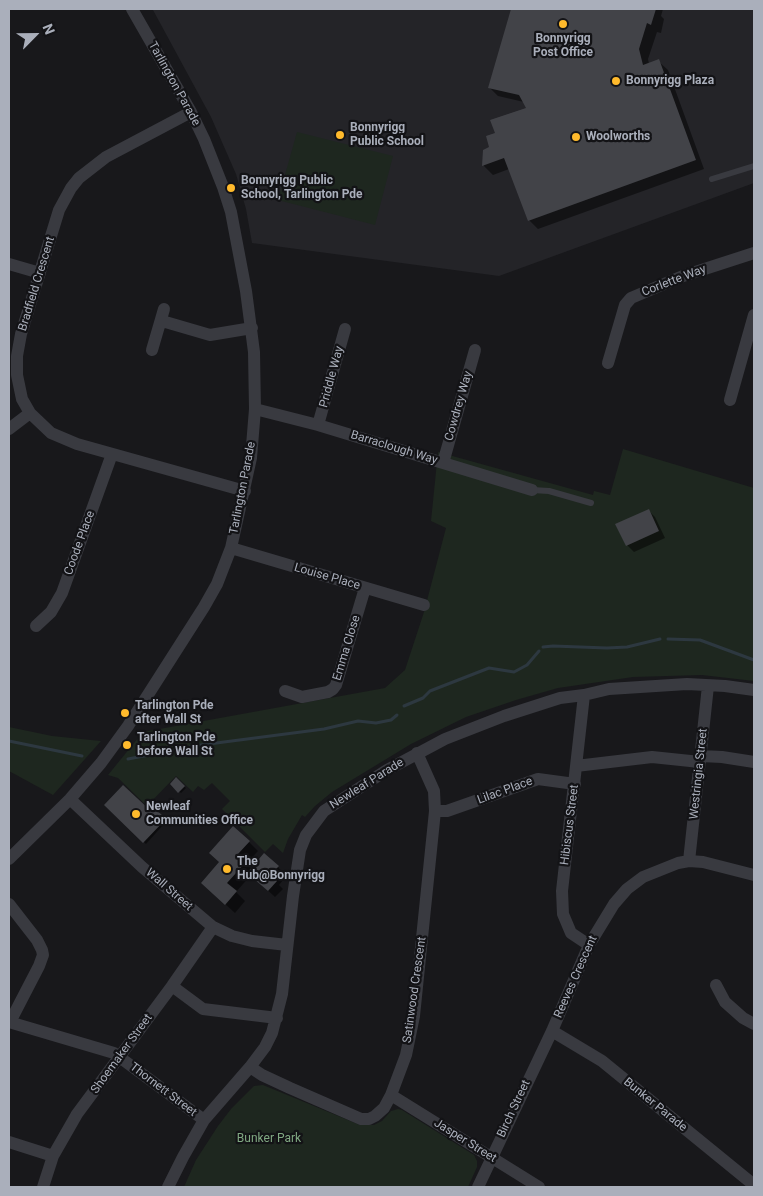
<!DOCTYPE html>
<html>
<head>
<meta charset="utf-8">
<style>
	body { margin:0 }
	#map { position:relative; width:763px; height:1196px; overflow:hidden; background:#18181b; font-family:Roboto,sans-serif }
	canvas { display:block }
	.frame { position:absolute; inset:0; border:10px solid #aaafbb; pointer-events:none }
	.north { position:absolute; left:10px; top:10px; width:50px; height:50px; -webkit-text-stroke:4px #131316; paint-order:stroke; rotate:67deg; font-size:14px; font-weight:700; line-height:20px; text-align:center; color:#aaafbb }
	.north::after { content:''; display:block; margin:auto; width:18px; height:22px; background:#aaafbb; clip-path:polygon(50% 0,100% 100%,50% 72%,0 100%) }
</style>
</head>
<body>
<div id="map">
<canvas width="763" height="1196"></canvas>
<div class="frame"></div>
<div class="north">N</div>
</div>
<script>
const ctx = document.querySelector('canvas').getContext('2d');
ctx.lineJoin = 'round';
function fill(path, color) {
  ctx.fillStyle = color;
  ctx.fill(path, 'evenodd');
}
function shape(rows) {
  const path = new Path2D();
  for (const r of rows) {
    path.moveTo(r[0], r[1]);
    for (let i = 2; i < r.length; i += 2) path.lineTo(r[i], r[i + 1]);
  }
  return path;
}
function strokePath(path, color, width, dash) {
  ctx.strokeStyle = color;
  ctx.lineWidth = width;
  ctx.lineCap = dash ? 'butt' : 'round';
  ctx.setLineDash(dash || []);
  ctx.stroke(path);
}
function drawText(font, color, halo, rows, align = 'center') {
  ctx.font = font + ' Roboto,sans-serif';
  ctx.lineWidth = 4.5;
  ctx.setLineDash([]);
  ctx.textBaseline = 'middle';
  ctx.strokeStyle = halo;
  ctx.fillStyle = color;
  for (const [text, x, y, turn = 0] of rows) {
    ctx.save();
    ctx.translate(x, y);
    ctx.rotate((+turn || 0) * Math.PI / 180);
    ctx.textAlign = isNaN(turn) ? turn : align;
    if (halo) ctx.strokeText(text, 0, 0);
    ctx.fillText(text, 0, 0);
    ctx.restore();
  }
}
const built = shape([
	[155,9,754,9,754,183,499,276,252,243,246,209,236,174,211,117,153,10]
]);
const green = shape([
	[297,132,393,156,375,225,278,200],
	[623,449,754,488,754,681,702,675,633,677,558,688,516,700,466,717,411,744,332,792,315,806,305,817,302,815,288,839,283,853,273,844,265,852,222,809,230,801,212,783,204,790,198,786,193,792,176,776,147,806,118,778,108,775,143,732,385,688,405,670,424,612,446,528,431,521,438,452,593,495,594,491,610,495],
	[9,727,52,736,101,741,53,795,9,771],
	[263,1085,360,1125,374,1125,382,1121,391,1111,398,1109,402,1110,474,1155,477,1161,477,1167,468,1187,184,1187,196,1160,218,1126,231,1109,254,1086]
]);
const shadow = shape([
	[512,9,663,9,661,16,664,19,661,33,657,32,648,59,649,64,658,61,668,70,704,169,538,229,529,220,509,169,493,175,484,166,484,150,491,147,497,133,528,109,524,102,498,96,489,87],
	[648,510,655,517,665,538,634,552,627,545],
	[176,779,186,788,181,793,171,784],
	[105,805,152,814,155,811,162,818,160,821,164,824,146,844],
	[249,842,258,851,246,864,252,869,278,867,284,874,282,877,284,879,279,885,283,889,275,897,251,875,236,892,245,901,235,913,202,883]
]);
const stream = shape([
	[668,639,700,640,754,660],
	[543,647,553,646,607,648,627,647,660,639],
	[404,706,423,698,430,691,489,668,514,672,527,665,539,651],
	[9,741,82,756],
	[128,759,201,745,324,729,358,721,376,723,391,720,397,715]
]);
const building = shape([
	[511,9,656,9,651,25,647,23,639,49,643,65,659,59,696,160,528,221,504,158,482,166,483,150,489,147,486,136,495,133,490,120,526,108,519,95,488,88],
	[649,509,659,531,626,546,615,524],
	[176,777,185,786,178,793,170,784],
	[123,785,152,812,155,809,162,815,159,818,163,822,143,843,104,805],
	[233,826,250,841,238,854,246,862,227,883,237,891,225,905,201,883,219,862,209,853],
	[264,853,279,866,276,869,279,871,273,877,277,881,268,891,247,873]
]);
const service = shape([
	[712,179,754,166],
	[532,490,549,491,591,503]
]);
const minor = shape([
	[191,112,106,157,79,178,71,188,59,210,21,334,17,356,17,375,22,399,30,413,51,433,77,444,245,491],
	[9,264,40,273],
	[162,321,210,335,252,328],
	[152,350,164,309],
	[608,363,625,305,631,298,683,276,754,253],
	[730,400,754,315],
	[255,409,318,425,532,490],
	[318,425,345,329],
	[9,429,30,413],
	[443,463,475,350],
	[231,548,424,605],
	[36,626,51,612,62,593,112,454],
	[285,691,302,697,328,692,333,689,336,685,365,588],
	[584,695,562,891,563,914,571,933,589,945],
	[701,756,722,757,754,762],
	[576,766,652,757,700,762],
	[70,799,142,867,213,927,232,936,252,941,287,945],
	[435,811,447,811,538,779,575,784],
	[9,859,70,799,101,763,128,726,204,607,217,584,231,548,251,458,255,409,254,352,246,291,231,212,223,187,204,139,191,112,132,9],
	[689,861,708,686],
	[9,904,37,940,42,950,43,955,39,966,10,1022],
	[716,985,725,1002,743,1018,754,1024],
	[172,986,203,1009,277,1018],
	[9,1022,114,1053,204,1120],
	[552,1031,602,1061,754,1185],
	[250,1067,262,1075,290,1088,361,1119,369,1119,375,1116,384,1108,391,1095,406,1055,414,1016,435,811,434,791,417,753],
	[391,1095,539,1187],
	[9,1142,53,1156],
	[43,1187,53,1156,77,1114,172,986,213,927],
	[168,1187,183,1157,204,1120,250,1067,265,1047,272,1033,282,994,293,896,300,850,306,835,324,811,387,770,445,739,504,716,560,698,584,695,609,689,687,684,725,686,754,690],
	[478,1187,552,1031,589,945,614,904,627,889,643,877,678,863,689,861,703,862,754,875]
]);
const markers = [
	[563,24,5,"#ffba2c"],
	[616,81,5,"#ffba2c"],
	[340,135,5,"#ffba2c"],
	[576,137,5,"#ffba2c"],
	[231,188,5,"#ffba2c"],
	[125,713,5,"#ffba2c"],
	[127,745,5,"#ffba2c"],
	[136,814,5,"#ffba2c"],
	[227,869,5,"#ffba2c"]
];
const poiNames = [
	["Bonnyrigg",563,39,"center"],
	["Post Office",563,53,"center"],
	["Bonnyrigg Plaza",626,81],
	["Bonnyrigg",350,128],
	["Public School",350,142],
	["Woolworths",586,137],
	["Bonnyrigg Public",241,181],
	["School, Tarlington Pde",241,195],
	["Tarlington Pde",135,706],
	["after Wall St",135,720],
	["Tarlington Pde",137,738],
	["before Wall St",137,752],
	["Newleaf",146,807],
	["Communities Office",146,821],
	["The",237,862],
	["Hub@Bonnyrigg",237,876]
];
const streetNames = [
	["Tarlington Parade",174,84,61],
	["Corlette Way",674,281,-21],
	["Bradfield Crescent",37,284,-73],
	["Priddle Way",332,377,-75],
	["Cowdrey Way",459,406,-74],
	["Barraclough Way",394,448,17],
	["Tarlington Parade",243,488,-79],
	["Coode Place",80,543,-70],
	["Louise Place",327,577,16],
	["Emma Close",347,648,-73],
	["Westringia Street",699,774,-84],
	["Newleaf Parade",367,784,-32],
	["Lilac Place",505,791,-20],
	["Hibiscus Street",570,825,-83],
	["Wall Street",169,890,41],
	["Reeves Crescent",576,977,-66],
	["Satinwood Crescent",415,990,-82],
	["Shoemaker Street",122,1054,-54],
	["Thornett Street",163,1090,37],
	["Bunker Parade",655,1105,39],
	["Birch Street",514,1109,-65],
	["Jasper Street",465,1141,32]
];
const parkNames = [
	["Bunker Park",269,1139]
];
fill(built, '#242428');
fill(green, '#1e271f');
fill(shadow, '#0007');
strokePath(stream, '#2d3840', 3);
fill(building, '#424348');
strokePath(service, '#393a40', 6);
strokePath(minor, '#393a40', 12);
for (const [x, y, r, color] of markers) {
  const dot = new Path2D();
  dot.arc(x, y, r, 0, 2 * Math.PI);
  ctx.fillStyle = color;
  ctx.fill(dot);
  strokePath(dot, '#131316', 2);
}
drawText('bold 12px', '#aaafbb', '#131316', poiNames, 'left');
drawText('12px', '#aaafbb', '#131316', streetNames);
drawText('12px', '#80a882', '#131316', parkNames);
</script>
</body>
</html>
